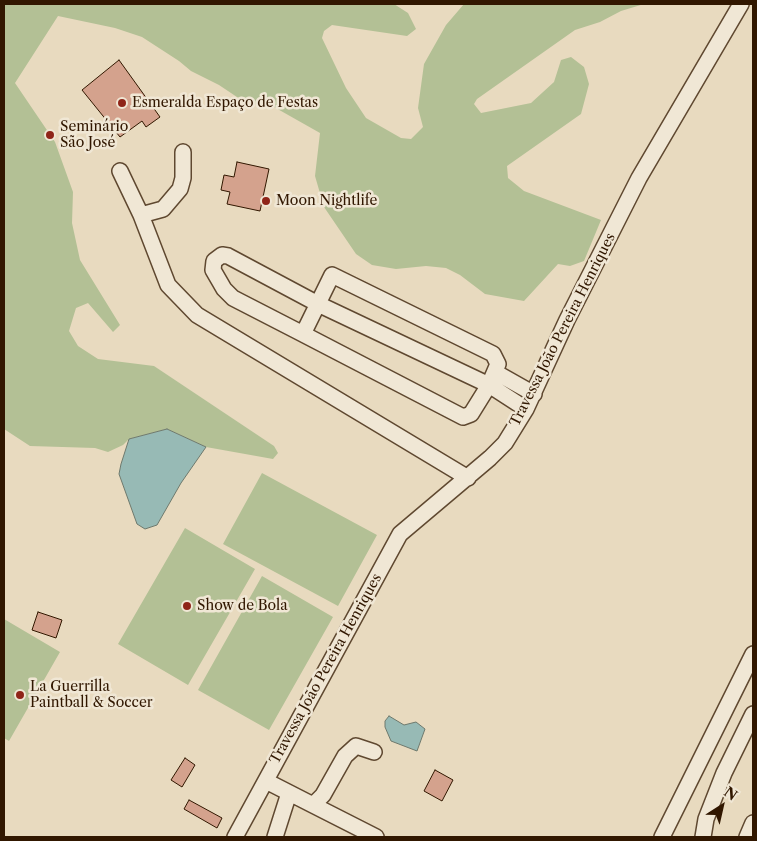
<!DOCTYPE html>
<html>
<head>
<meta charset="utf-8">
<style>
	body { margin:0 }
	#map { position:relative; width:757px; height:841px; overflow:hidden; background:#e8dabf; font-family:"Libre Caslon Text",serif }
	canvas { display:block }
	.frame { position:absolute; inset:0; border:5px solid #311700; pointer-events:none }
	.north { position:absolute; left:697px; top:781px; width:50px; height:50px; -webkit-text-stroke:4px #f0e7d5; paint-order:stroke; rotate:35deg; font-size:14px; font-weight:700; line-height:20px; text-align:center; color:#311700 }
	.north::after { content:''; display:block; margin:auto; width:18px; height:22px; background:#311700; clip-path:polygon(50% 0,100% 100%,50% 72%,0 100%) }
</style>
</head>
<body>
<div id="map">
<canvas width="757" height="841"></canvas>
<div class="frame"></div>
<div class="north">N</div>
</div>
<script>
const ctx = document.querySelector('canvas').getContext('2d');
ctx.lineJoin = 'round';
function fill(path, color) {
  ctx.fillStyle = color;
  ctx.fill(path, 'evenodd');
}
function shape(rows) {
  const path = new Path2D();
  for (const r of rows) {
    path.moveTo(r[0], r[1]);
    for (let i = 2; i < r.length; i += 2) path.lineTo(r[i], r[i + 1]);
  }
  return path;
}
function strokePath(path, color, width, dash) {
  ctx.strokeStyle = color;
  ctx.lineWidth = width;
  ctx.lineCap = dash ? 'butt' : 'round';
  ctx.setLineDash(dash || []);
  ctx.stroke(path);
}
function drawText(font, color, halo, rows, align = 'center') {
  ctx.font = font + ' "Libre Caslon Text",serif';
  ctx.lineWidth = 5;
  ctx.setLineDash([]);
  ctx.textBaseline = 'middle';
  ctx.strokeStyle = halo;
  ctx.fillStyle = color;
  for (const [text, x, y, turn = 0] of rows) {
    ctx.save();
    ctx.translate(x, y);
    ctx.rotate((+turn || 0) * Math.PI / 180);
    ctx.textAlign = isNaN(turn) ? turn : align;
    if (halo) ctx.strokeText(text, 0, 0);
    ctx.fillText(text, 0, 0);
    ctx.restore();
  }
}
const green = shape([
	[4,4,394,4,408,13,416,29,407,36,332,25,324,31,322,38,346,88,366,118,401,138,411,139,423,127,418,108,424,64,446,25,464,4,644,4,621,11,600,22,575,30,477,99,474,104,481,113,531,103,554,82,561,60,571,57,584,67,589,84,581,114,507,166,508,178,524,191,601,220,584,261,570,266,558,264,524,301,485,294,460,275,446,268,426,266,396,269,372,265,356,254,324,207,315,176,320,133,274,107,251,104,237,97,219,85,191,71,179,61,142,37,115,28,58,16,15,83,55,142,73,192,72,223,80,260,120,325,113,332,88,303,76,308,69,331,78,346,98,359,154,366,274,446,278,453,273,459,206,447,167,429,129,439,123,445,108,452,95,448,30,446,4,429],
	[262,473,377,535,338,606,223,544],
	[185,528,255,569,188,685,118,644],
	[262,576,333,617,269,730,198,690],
	[4,619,60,652,9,741,4,738]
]);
const water = shape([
	[167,429,206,447,181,483,157,525,145,529,137,524,119,474,121,464,129,439,167,429],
	[389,716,404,725,416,722,425,729,417,751,391,741,385,727,385,721,389,716]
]);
const building = shape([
	[119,60,160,117,146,127,142,121,120,137,82,90,119,60],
	[237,162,269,169,260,211,227,204,230,192,221,190,224,175,234,177,237,162],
	[38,612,62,620,56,638,32,630,38,612],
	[185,758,195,765,182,787,171,780,185,758],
	[435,770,453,780,442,801,424,791,435,770],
	[189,800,222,818,217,828,184,809,189,800]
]);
const minor = shape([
	[120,171,141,215,168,285,197,315,468,478],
	[141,215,163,209,180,189,183,178,183,152],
	[332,275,493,354,498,364,489,385,471,414,463,417,303,334,332,275],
	[303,334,233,298,224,289,213,270,214,261,222,255,228,256,318,304,489,385,526,409],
	[495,372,534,394],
	[266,781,313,805,323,795,345,756,356,746,374,752],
	[313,805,376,837],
	[235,837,400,534,490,458,505,443,526,409,567,320,639,178,741,4],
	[275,837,289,793],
	[662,837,753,654],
	[703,837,706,819,724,773,753,714],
	[747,837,753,823]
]);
const markers = [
	[122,103,5,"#8f2418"],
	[50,135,5,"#8f2418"],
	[266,201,5,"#8f2418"],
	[187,606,5,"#8f2418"],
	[20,695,5,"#8f2418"]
];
const poiNames = [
	["Esmeralda Espaço de Festas",132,103],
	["Seminário",60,127],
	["São José",60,143],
	["Moon Nightlife",276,201],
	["Show de Bola",197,606],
	["La Guerrilla",30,687],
	["Paintball & Soccer",30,703]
];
const streetNames = [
	["Travessa João Pereira Henriques",563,330,-63],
	["Travessa João Pereira Henriques",326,669,-61]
];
fill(green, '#b3c095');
fill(water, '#97bab5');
strokePath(water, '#6e796d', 1);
fill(building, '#d4a28d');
strokePath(building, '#311700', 1);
strokePath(minor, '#5f4830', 18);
strokePath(minor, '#f0e7d5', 15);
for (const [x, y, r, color] of markers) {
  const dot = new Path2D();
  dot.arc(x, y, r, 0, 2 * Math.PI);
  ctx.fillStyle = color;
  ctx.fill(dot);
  strokePath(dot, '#f0e7d5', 2);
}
drawText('14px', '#311700', '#f0e7d5', poiNames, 'left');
drawText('14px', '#311700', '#f0e7d5', streetNames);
</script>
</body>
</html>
